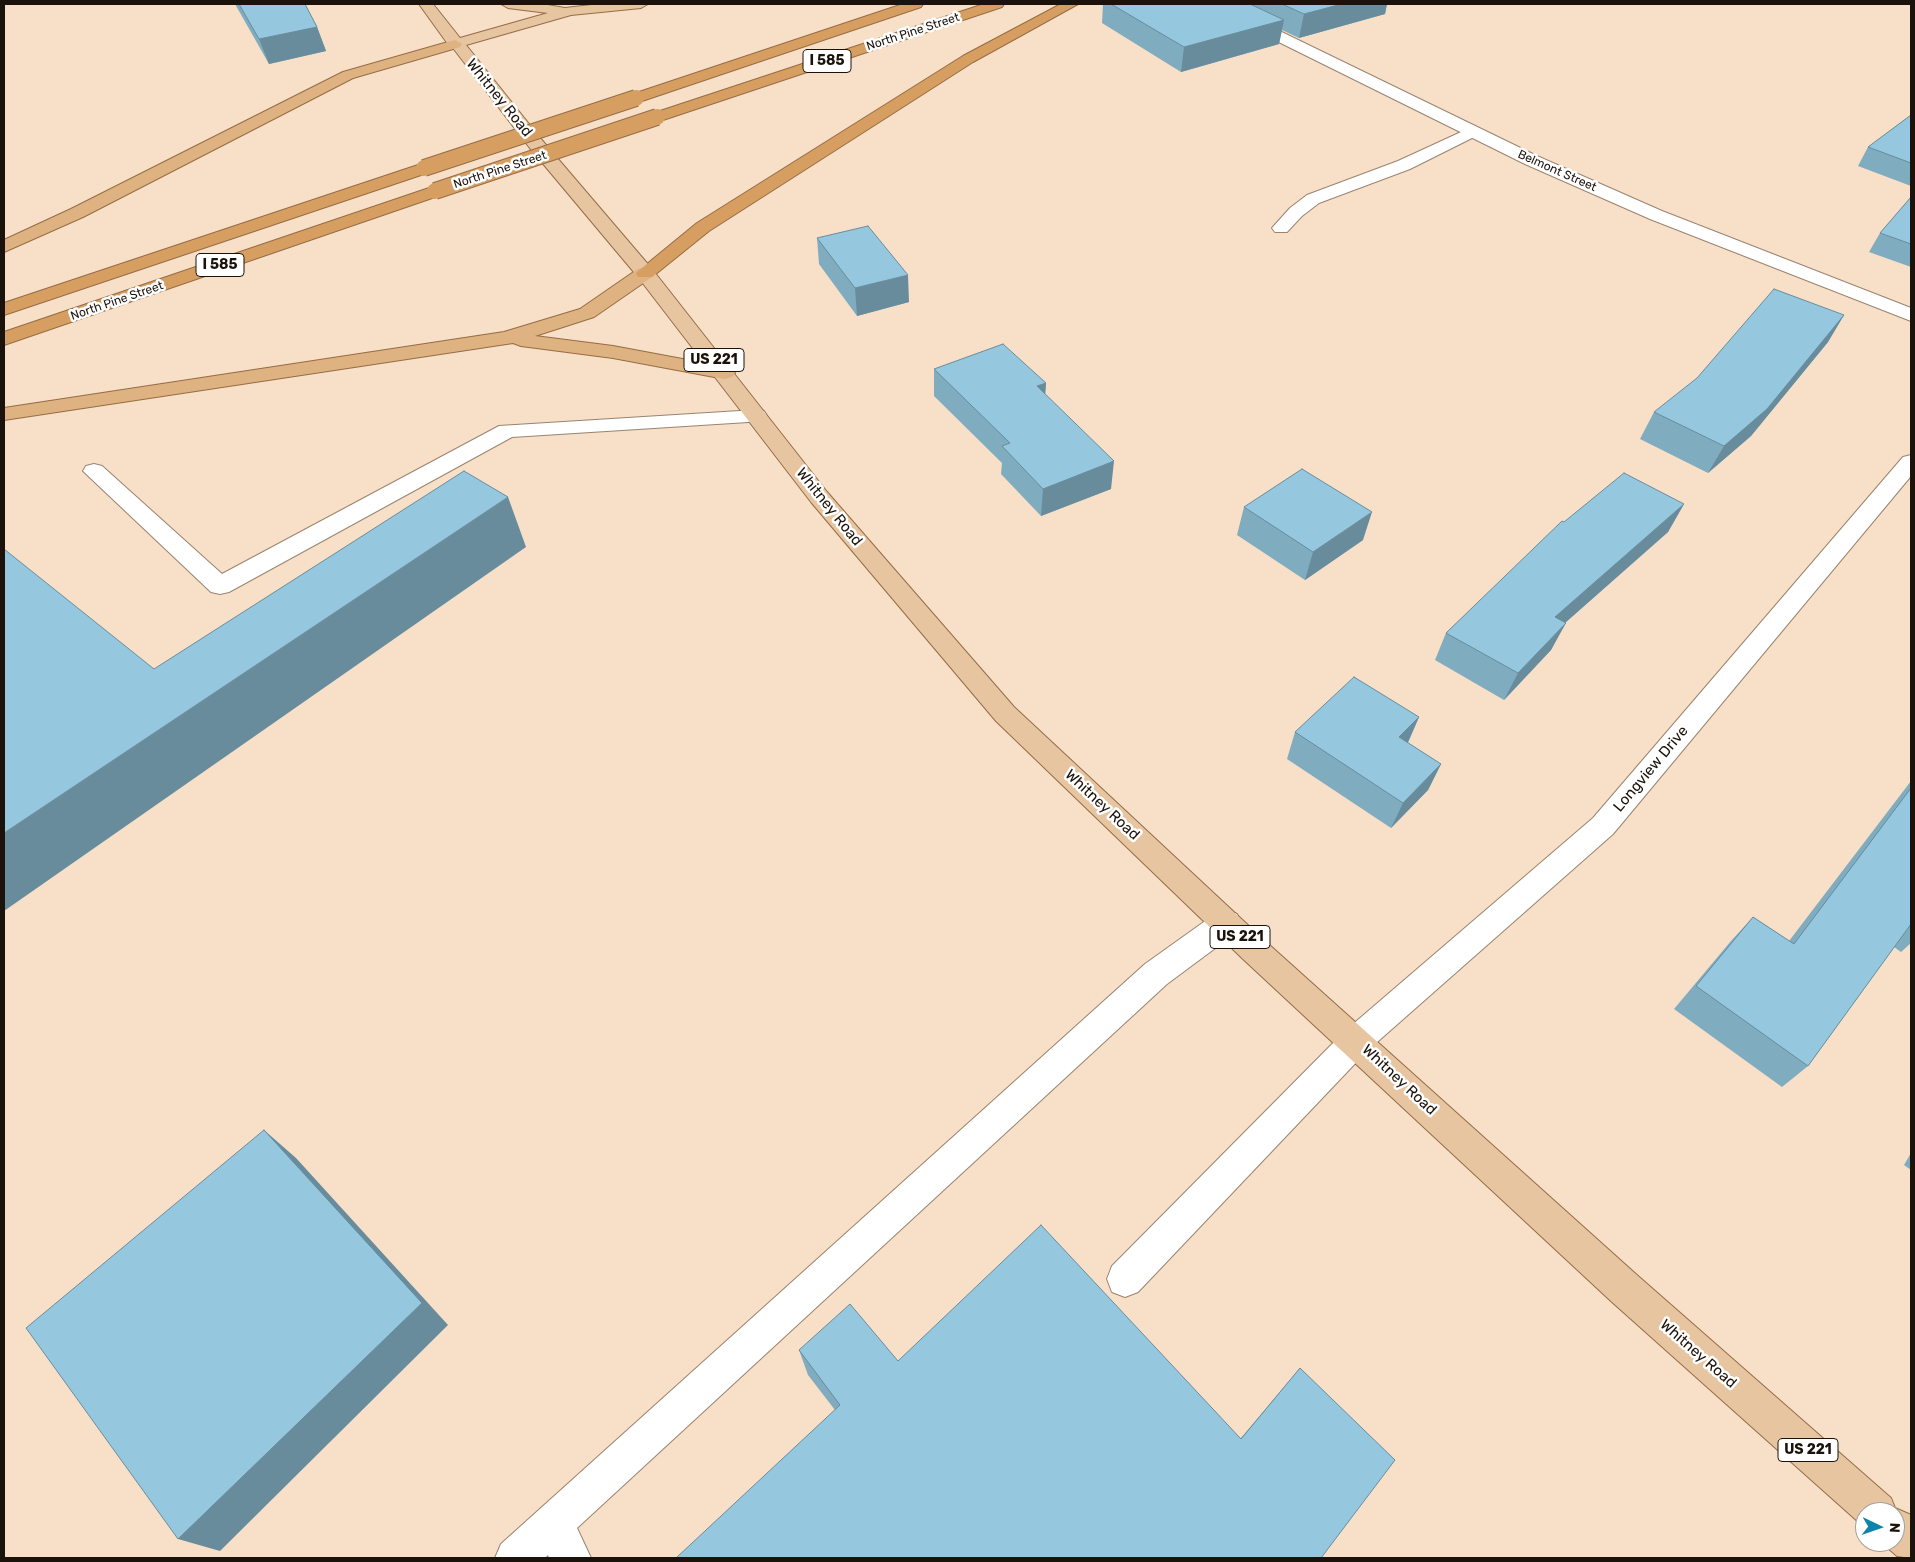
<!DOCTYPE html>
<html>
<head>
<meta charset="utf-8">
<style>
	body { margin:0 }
	#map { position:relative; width:1915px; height:1562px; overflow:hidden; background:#f7dfc8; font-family:Rubik,sans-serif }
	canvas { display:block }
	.frame { position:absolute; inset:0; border:5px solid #1b130b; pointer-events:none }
	.north { position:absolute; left:1855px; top:1502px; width:50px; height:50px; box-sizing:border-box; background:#fff; border:1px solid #a4a19d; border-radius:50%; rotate:93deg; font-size:14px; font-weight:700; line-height:20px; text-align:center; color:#1b130b }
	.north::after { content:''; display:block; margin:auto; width:18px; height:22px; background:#0f84aa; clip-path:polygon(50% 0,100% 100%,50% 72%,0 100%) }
</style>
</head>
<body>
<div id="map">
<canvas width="1915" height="1562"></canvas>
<div class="frame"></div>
<div class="north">N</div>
</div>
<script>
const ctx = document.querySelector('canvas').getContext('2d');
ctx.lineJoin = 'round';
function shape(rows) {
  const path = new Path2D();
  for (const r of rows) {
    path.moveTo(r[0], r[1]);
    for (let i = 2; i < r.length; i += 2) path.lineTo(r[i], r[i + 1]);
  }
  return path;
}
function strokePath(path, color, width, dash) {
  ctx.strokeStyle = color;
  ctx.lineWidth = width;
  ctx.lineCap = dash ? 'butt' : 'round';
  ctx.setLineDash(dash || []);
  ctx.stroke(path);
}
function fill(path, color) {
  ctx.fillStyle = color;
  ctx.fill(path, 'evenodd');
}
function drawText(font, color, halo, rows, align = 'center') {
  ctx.font = font + ' Rubik,sans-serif';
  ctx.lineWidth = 5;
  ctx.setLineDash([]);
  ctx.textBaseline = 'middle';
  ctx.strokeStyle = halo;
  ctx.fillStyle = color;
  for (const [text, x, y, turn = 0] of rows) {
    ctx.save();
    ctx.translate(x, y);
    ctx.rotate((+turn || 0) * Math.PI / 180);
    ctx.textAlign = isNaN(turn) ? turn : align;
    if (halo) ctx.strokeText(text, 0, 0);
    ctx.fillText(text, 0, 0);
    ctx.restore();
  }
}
const service = shape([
	[1472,127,1480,132,1478,135,1410,169,1319,203,1302,216,1287,232,1275,232,1272,228,1290,208,1307,195,1398,161,1472,127],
	[756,410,764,411,767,416,764,421,512,437,229,592,220,594,211,592,83,471,86,466,94,464,102,466,222,574,499,426,756,410],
	[1226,910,1237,914,1241,923,1237,932,1167,984,577,1528,591,1558,549,1558,548,1555,545,1558,495,1558,501,1544,1145,964,1215,914,1226,910],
	[1356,1026,1367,1031,1372,1041,1367,1051,1138,1292,1125,1297,1112,1292,1107,1279,1112,1266,1345,1031,1356,1026]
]);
const minor = shape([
	[1206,4,1224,4,1537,156,1662,211,1911,308,1911,321,1650,219,1525,164,1208,7,1206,4],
	[1911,455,1911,476,1613,834,1367,1051,1356,1056,1345,1051,1340,1041,1345,1031,1593,818,1903,457,1911,455]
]);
const primary = shape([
	[419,4,433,4,460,38,548,13,508,8,501,4,542,4,565,8,600,4,648,4,641,8,571,15,466,45,541,139,652,269,827,492,1014,707,1265,941,1638,1276,1891,1498,1895,1508,1911,1515,1911,1558,1897,1556,1881,1542,1895,1542,1895,1512,1865,1512,1865,1527,1863,1526,1612,1302,1243,959,996,721,811,502,638,277,529,147,453,48,450,47,419,4]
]);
const trunk = shape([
	[455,40,462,44,460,47,353,78,83,217,4,252,4,240,71,209,343,72,455,40],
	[645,267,652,269,654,273,652,277,594,317,535,336,613,346,725,367,732,369,735,373,732,377,725,379,613,358,521,346,513,343,4,420,4,408,504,332,580,309,638,269,645,267]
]);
const motorway = shape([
	[903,4,923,4,921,7,642,101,636,103,628,98,630,95,903,4],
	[984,4,1004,4,1002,7,657,122,649,117,651,114,984,4],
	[1061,4,1078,4,973,62,709,231,652,277,638,277,636,273,697,223,963,56,1061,4],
	[424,163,430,164,433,168,430,172,4,315,4,303,424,163],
	[435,186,441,187,444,191,441,195,4,345,4,332,435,186]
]);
const motorwayBridge = shape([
	[424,168,636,98],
	[435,191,657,117]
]);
const wall = shape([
	[235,4,305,4,317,27,326,51,269,64],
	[1103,4,1387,4,1385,14,1299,38,1282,30,1279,44,1181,72,1102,23],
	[1911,115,1911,186,1858,166,1868,147],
	[1911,197,1911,267,1869,252,1880,233],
	[817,238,909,302,857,316,819,264],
	[1844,315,1828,342,1751,436,1708,473,1640,439,1654,412],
	[934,369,1046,383,1045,394,1111,489,1041,516,1001,474,1002,463,934,396],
	[1684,504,1668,532,1565,623,1551,650,1504,700,1435,660,1446,633,1564,522],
	[1244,507,1363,540,1305,580,1237,535],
	[1419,717,1408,743,1441,764,1428,790,1391,828,1287,759,1295,732],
	[1911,781,1911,943,1901,952,1894,947,1808,1066,1782,1087,1674,1009,1731,941,1753,917,1789,941],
	[1911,1153,1911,1170,1904,1165],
	[799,1350,898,1361,1241,1438,1300,1368,1321,1558,835,1410,808,1375]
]);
const shadedWall = shape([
	[1342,4,1387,4,1385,14,1299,38,1304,14],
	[1284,20,1279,44,1181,72,1184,47],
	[317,27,326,51,269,64,259,39],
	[908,275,909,302,857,316,855,288],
	[1844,315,1828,342,1751,436,1708,473,1724,446],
	[1046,383,1044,411,1037,386],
	[1114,461,1111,489,1041,516,1043,489],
	[508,497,526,547,4,911,4,833],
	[1684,504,1668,532,1541,644,1555,617],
	[1372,512,1363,540,1305,580,1313,552],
	[1566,623,1551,650,1504,700,1518,673],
	[1419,717,1407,744,1399,737],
	[1441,764,1428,790,1391,828,1403,803],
	[264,1130,296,1158,448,1325,220,1551,178,1539]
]);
const building = shape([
	[239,4,305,4,317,27,259,39,239,4],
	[1111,4,1250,4,1284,20,1184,47,1111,4],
	[1282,4,1342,4,1304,14,1282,4],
	[1911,115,1911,163,1868,147,1911,115],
	[1911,197,1911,244,1880,233,1911,197],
	[868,226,908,275,855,288,817,238,868,226],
	[1774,289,1844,315,1767,409,1724,446,1654,412,1697,378,1774,289],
	[1003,344,1046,383,1037,386,1114,461,1043,489,1002,446,1010,443,934,369,1003,344],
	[1302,469,1372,512,1313,552,1244,507,1302,469],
	[464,471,508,497,4,833,4,549,154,669,464,471],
	[1624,473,1684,504,1555,617,1566,623,1518,673,1446,633,1562,521,1564,522,1624,473],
	[1354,677,1419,717,1399,737,1441,764,1403,803,1295,732,1354,677],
	[1911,788,1911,924,1808,1066,1696,986,1753,917,1794,944,1911,788],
	[264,1130,422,1303,178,1539,26,1328,264,1130],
	[1041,1225,1241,1439,1300,1368,1395,1460,1321,1558,676,1558,840,1405,799,1350,850,1304,898,1361,1041,1225]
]);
const farStreetnames = [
	["North Pine Street",913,32,-18],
	["North Pine Street",500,170,-18],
	["Belmont Street",1557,171,24],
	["North Pine Street",117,301,-19]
];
const shields = [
	[827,61,48],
	[220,265,48],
	[714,360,60],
	[1240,937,60],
	[1808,1450,60]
];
const shieldNames = [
	["I 585",827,61],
	["I 585",220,265],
	["US 221",714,360],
	["US 221",1240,937],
	["US 221",1808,1450]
];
const streetNames = [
	["Whitney Road",499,98,51],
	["Whitney Road",829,507,51],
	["Longview Drive",1651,769,-50],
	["Whitney Road",1102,805,43],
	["Whitney Road",1399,1080,43],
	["Whitney Road",1698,1354,41]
];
strokePath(service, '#99846f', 2);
strokePath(minor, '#99846f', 2);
strokePath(primary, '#956d44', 2);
strokePath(trunk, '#956d44', 2);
strokePath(motorway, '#956d44', 2);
fill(service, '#fff');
fill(minor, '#fff');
fill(primary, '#e7c5a1');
fill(trunk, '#dfb282');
fill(motorway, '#d79e62');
strokePath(motorwayBridge, '#956d44', 18, []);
strokePath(motorwayBridge, '#d79e62', 16);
fill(wall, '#80acc0');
fill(shadedWall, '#688c9c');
fill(building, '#95c8df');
strokePath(building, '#688c9c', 1);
drawText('12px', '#1b130b', '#fff', farStreetnames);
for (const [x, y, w] of shields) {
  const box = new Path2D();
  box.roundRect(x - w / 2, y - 11.5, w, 23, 4);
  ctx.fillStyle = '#fff';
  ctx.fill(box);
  strokePath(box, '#1b130b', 1);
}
drawText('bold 14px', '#1b130b', null, shieldNames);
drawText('15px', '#1b130b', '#fff', streetNames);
</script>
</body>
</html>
